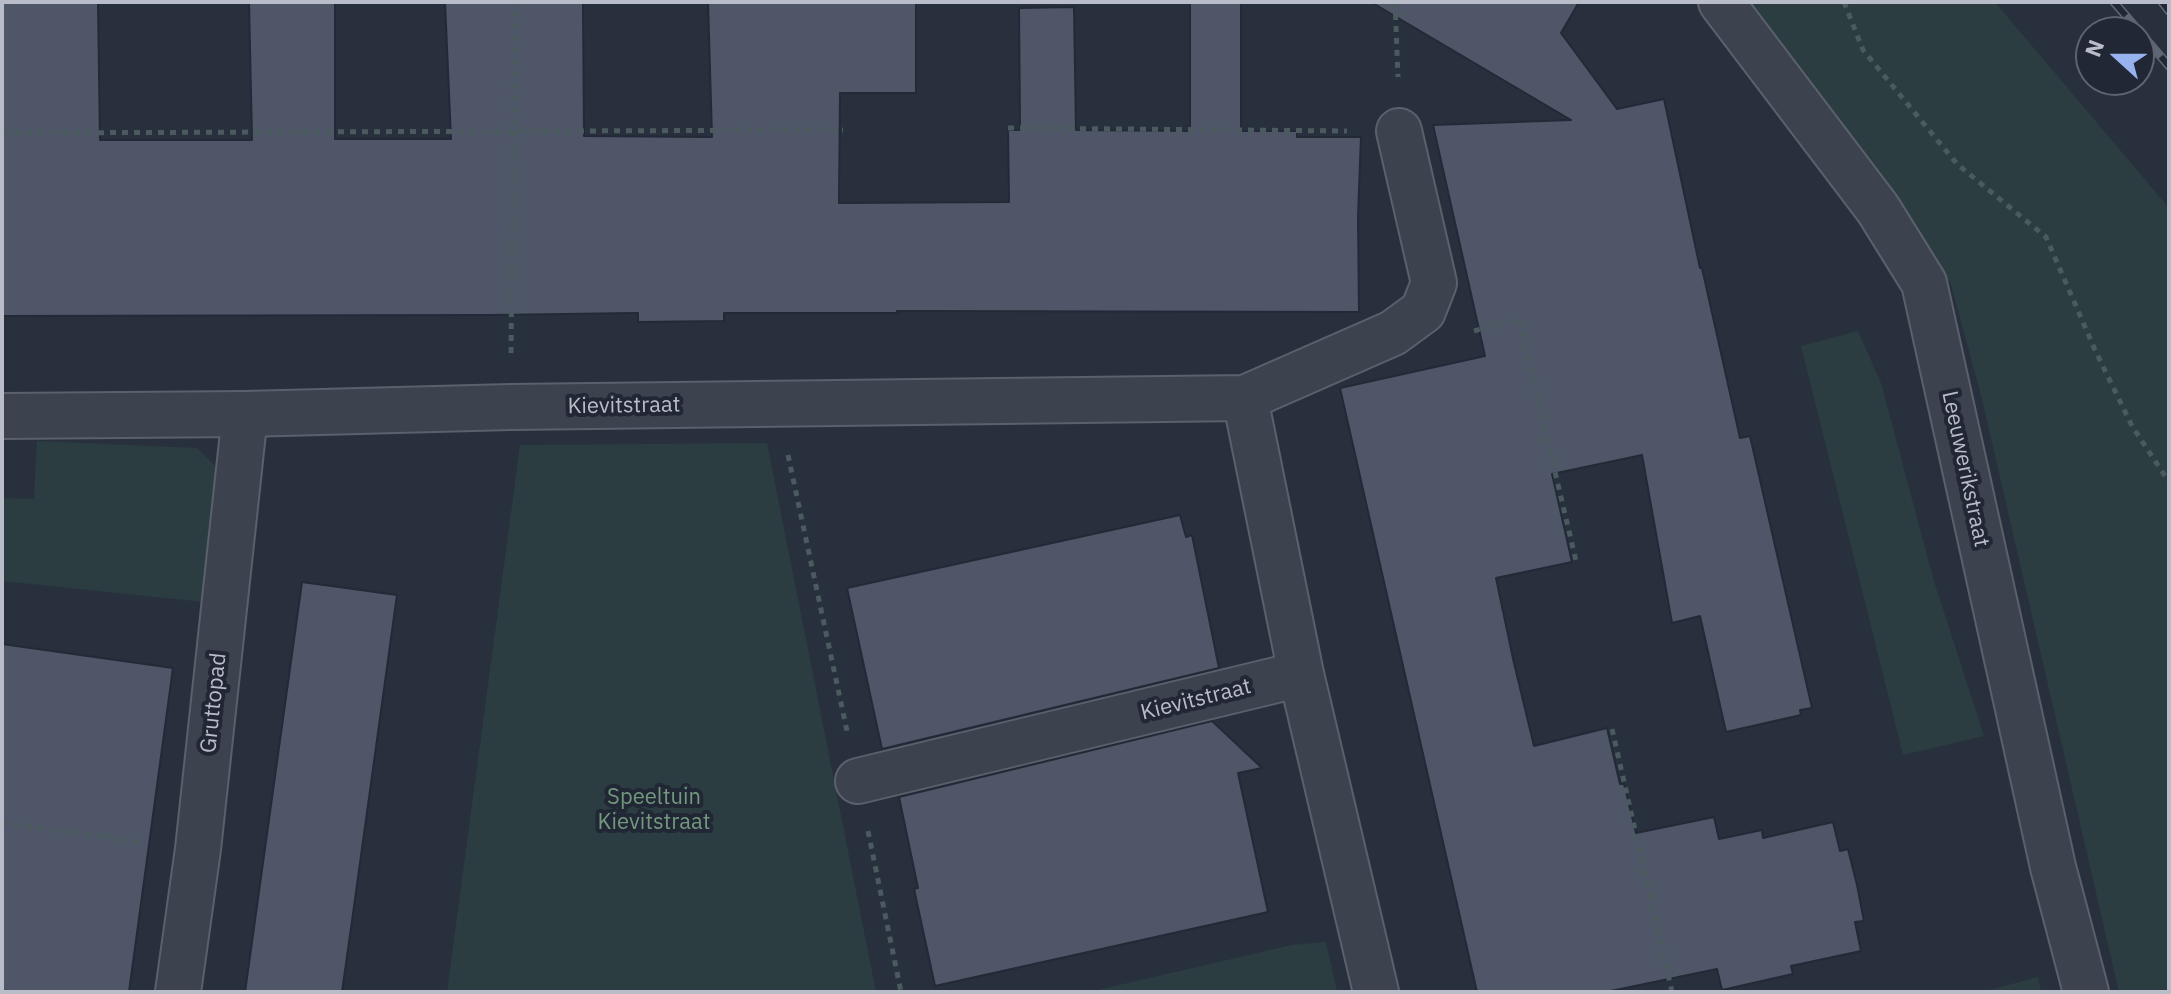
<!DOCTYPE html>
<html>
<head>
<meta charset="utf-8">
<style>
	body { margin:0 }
	#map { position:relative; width:2171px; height:994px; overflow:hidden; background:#28303e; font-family:"IBM Plex Sans",sans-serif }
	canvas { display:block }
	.frame { position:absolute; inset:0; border:4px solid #b8bdc9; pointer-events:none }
	.north { position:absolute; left:2075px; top:16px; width:80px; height:80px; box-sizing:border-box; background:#212734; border:2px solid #5d6370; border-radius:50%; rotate:291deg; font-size:22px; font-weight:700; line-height:32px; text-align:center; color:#b8bdc9 }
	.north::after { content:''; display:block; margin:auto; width:28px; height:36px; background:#97b2ef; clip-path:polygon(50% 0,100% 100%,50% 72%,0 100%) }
</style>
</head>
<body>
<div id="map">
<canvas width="2171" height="994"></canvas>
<div class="frame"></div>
<div class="north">N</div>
</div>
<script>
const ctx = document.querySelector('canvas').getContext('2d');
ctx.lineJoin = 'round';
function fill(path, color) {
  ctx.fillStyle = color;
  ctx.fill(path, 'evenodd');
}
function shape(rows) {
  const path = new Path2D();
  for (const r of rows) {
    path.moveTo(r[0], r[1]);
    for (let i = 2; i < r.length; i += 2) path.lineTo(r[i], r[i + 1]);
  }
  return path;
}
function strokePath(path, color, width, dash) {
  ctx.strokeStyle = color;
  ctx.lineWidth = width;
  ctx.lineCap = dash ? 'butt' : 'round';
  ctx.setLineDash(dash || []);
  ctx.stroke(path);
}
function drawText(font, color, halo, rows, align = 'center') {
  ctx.font = font + ' "IBM Plex Sans",sans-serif';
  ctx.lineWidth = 8;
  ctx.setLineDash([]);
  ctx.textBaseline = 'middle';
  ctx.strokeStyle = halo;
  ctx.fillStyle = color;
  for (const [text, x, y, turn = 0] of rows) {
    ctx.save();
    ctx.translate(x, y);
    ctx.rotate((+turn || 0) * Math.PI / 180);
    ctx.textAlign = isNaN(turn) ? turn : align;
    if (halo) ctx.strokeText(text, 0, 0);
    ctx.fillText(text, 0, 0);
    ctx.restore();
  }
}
const green = shape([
	[1743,2,1995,2,2169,208,2169,992,2119,992,1982,399,1951,284],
	[1858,331,1881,383,1933,578,1984,736,1903,755,1801,346],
	[37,441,197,448,220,471,204,602,2,581,2,498,34,499],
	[767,443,876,992,447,992,520,445],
	[1326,942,1337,992,1089,992,1292,945],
	[2038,977,2041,992,1982,992]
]);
const building = shape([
	[2,2,98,2,100,140,252,140,249,2,335,2,335,139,451,139,445,2,583,2,584,136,712,137,708,2,916,2,916,93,840,93,839,203,1009,202,1008,130,1020,130,1019,8,1074,7,1076,130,1190,131,1190,2,1241,2,1241,131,1297,131,1297,137,1361,137,1358,217,1359,312,897,311,897,313,724,313,724,321,638,322,638,313,492,315,2,316,2,2],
	[1371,2,1579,2,1561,33,1617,109,1664,99,1700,268,1702,268,1740,438,1750,436,1812,708,1800,710,1801,715,1726,732,1700,616,1672,623,1642,455,1552,474,1572,562,1496,578,1514,663,1534,746,1607,728,1620,784,1624,784,1636,833,1714,817,1719,839,1762,830,1763,838,1833,822,1840,851,1848,849,1857,885,1864,921,1855,922,1861,951,1791,966,1793,974,1722,990,1717,969,1606,992,1477,992,1340,388,1485,356,1433,125,1571,120,1371,2],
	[1180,515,1186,537,1192,535,1219,668,882,749,847,588,1180,515],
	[302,582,397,595,353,914,342,992,245,992,302,582],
	[2,644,173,668,129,992,2,992,2,644],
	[1212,721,1262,768,1238,773,1268,912,935,986,914,889,918,888,899,797,1212,721]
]);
const path = shape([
	[1395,2,1398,77],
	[1844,2,1863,50,1957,164,2046,237,2095,350,2132,426,2169,482],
	[1008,128,1347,131],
	[2,133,843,130],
	[1474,331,1519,319,1576,561],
	[511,353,515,2],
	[788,455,847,731],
	[1612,729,1672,992],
	[2,823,144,842],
	[868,831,901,992]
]);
const minor = shape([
	[1721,2,1878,209,1924,283,2053,867,2086,992],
	[1245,398,1301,674,1376,992],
	[2,416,245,414,511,407,1245,398,1393,333,1423,311,1434,283,1399,131],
	[858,781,1301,674],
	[178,992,198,849,245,414]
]);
const rail = shape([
	[2114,2,2169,66],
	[2162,2,2169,11]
]);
const streetNames = [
	["Kievitstraat",624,406,-1],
	["Leeuwerikstraat",1965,469,78],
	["Kievitstraat",1196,700,-14],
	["Gruttopad",214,703,-84]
];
const parkNames = [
	["Speeltuin",654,798],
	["Kievitstraat",654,823]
];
fill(green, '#2b3d40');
fill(building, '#4e5667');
strokePath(building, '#232936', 2);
strokePath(minor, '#5a606c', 48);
strokePath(path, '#4a5a5e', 5, [6, 6]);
strokePath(minor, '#3c424e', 44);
strokePath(rail, '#5e6675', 9);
strokePath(rail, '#212734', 6, [18]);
drawText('22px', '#b8bdc9', '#212734', streetNames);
drawText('22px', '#72987e', '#212734', parkNames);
</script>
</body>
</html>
